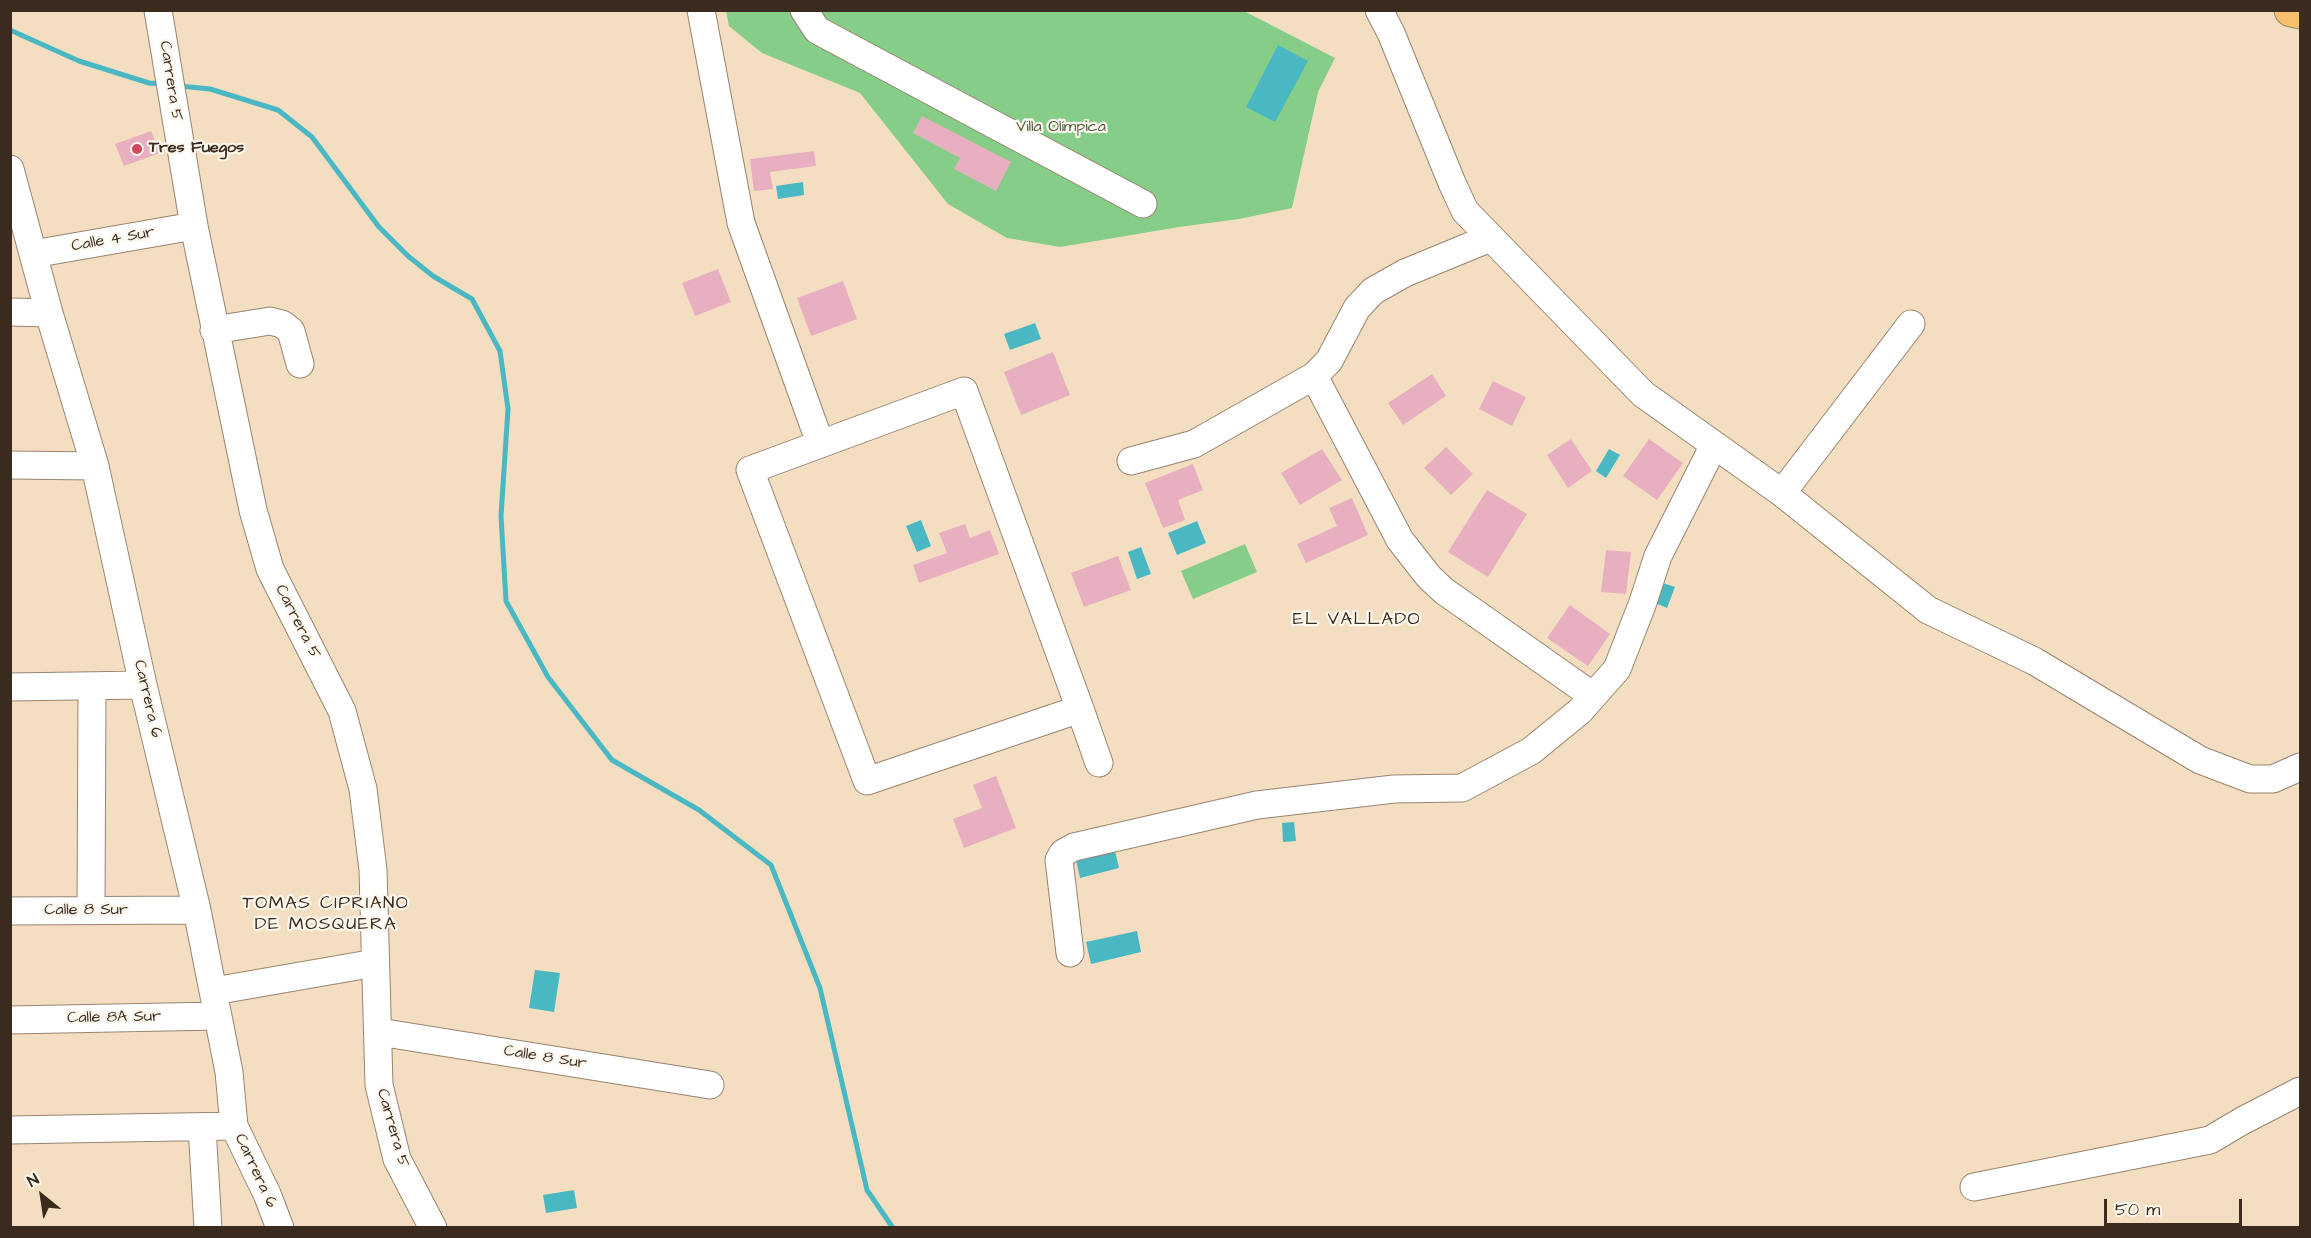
<!DOCTYPE html>
<html>
<head>
<meta charset="utf-8">
<style>
	body { margin:0 }
	#map { position:relative; width:2311px; height:1238px; overflow:hidden; background:#f4dec1; font-family:"Architects Daughter",sans-serif }
	canvas { display:block }
	.frame { position:absolute; inset:0; border:12px solid #3b2a1e; pointer-events:none }
	.north { position:absolute; left:12px; top:1166px; width:60px; height:60px; -webkit-text-stroke:4px #fbf7ec; paint-order:stroke; rotate:330deg; font-size:16px; font-weight:700; line-height:24px; text-align:center; color:#3b2a1e }
	.north::after { content:''; display:block; margin:auto; width:21px; height:27px; background:#3b2a1e; clip-path:polygon(50% 0,100% 100%,50% 72%,0 100%) }
	.scale { position:absolute; left:2104px; top:1199px; width:138px; height:27px; box-sizing:border-box; border:3px solid #3b2a1e; border-top:0; padding-left:8px; font-size:18px; line-height:21px; white-space:nowrap; color:#3b2a1e; -webkit-text-stroke:4px #fbf7ec; paint-order:stroke }
</style>
</head>
<body>
<div id="map">
<canvas width="2311" height="1238"></canvas>
<div class="frame"></div>
<div class="north">N</div>
<div class="scale">50 m</div>
</div>
<script>
const ctx = document.querySelector('canvas').getContext('2d');
ctx.lineJoin = 'round';
function fill(path, color) {
  ctx.fillStyle = color;
  ctx.fill(path, 'evenodd');
}
function shape(rows) {
  const path = new Path2D();
  for (const r of rows) {
    path.moveTo(r[0], r[1]);
    for (let i = 2; i < r.length; i += 2) path.lineTo(r[i], r[i + 1]);
  }
  return path;
}
function strokePath(path, color, width, dash) {
  ctx.strokeStyle = color;
  ctx.lineWidth = width;
  ctx.lineCap = dash ? 'butt' : 'round';
  ctx.setLineDash(dash || []);
  ctx.stroke(path);
}
function drawText(font, color, halo, rows, align = 'center') {
  ctx.font = font + ' "Architects Daughter",sans-serif';
  ctx.lineWidth = 4.5;
  ctx.setLineDash([]);
  ctx.textBaseline = 'middle';
  ctx.strokeStyle = halo;
  ctx.fillStyle = color;
  for (const [text, x, y, turn = 0] of rows) {
    ctx.save();
    ctx.translate(x, y);
    ctx.rotate((+turn || 0) * Math.PI / 180);
    ctx.textAlign = isNaN(turn) ? turn : align;
    if (halo) ctx.strokeText(text, 0, 0);
    ctx.fillText(text, 0, 0);
    ctx.restore();
  }
}
const green = shape([
	[726,11,1244,11,1335,58,1318,92,1292,208,1239,219,1179,227,1060,247,1007,238,948,204,860,93,762,53,729,26],
	[1245,544,1257,572,1193,599,1181,571]
]);
const water = shape([
	[1278,45,1308,61,1275,122,1246,107],
	[803,182,804,195,778,199,776,186],
	[1035,323,1041,339,1010,350,1004,334],
	[1609,449,1620,455,1606,478,1596,471],
	[921,520,931,546,917,552,906,526],
	[1197,521,1206,543,1177,555,1168,533],
	[1141,547,1151,574,1137,579,1128,552],
	[1663,583,1675,587,1667,608,1655,603],
	[1294,822,1296,841,1283,842,1282,823],
	[1115,851,1119,868,1080,878,1076,860],
	[1137,931,1141,952,1091,964,1086,942],
	[535,970,560,973,554,1012,529,1008],
	[574,1190,577,1208,546,1213,543,1195]
]);
const stream = shape([
	[10,30,79,61,149,83,162,84],
	[180,86,210,89,278,110,312,137,379,227,408,256,433,276,472,299,500,351,508,409,501,516,506,601,548,677,612,760,699,810,771,865,820,988,867,1190,893,1228]
]);
const building = shape([
	[922,116,1011,162,996,191,954,169,960,158,913,133],
	[151,131,160,153,124,166,115,144],
	[814,151,816,166,770,172,773,189,754,191,750,159],
	[718,269,731,302,695,316,682,283],
	[843,281,857,319,811,336,797,298],
	[1053,352,1070,395,1021,415,1004,372],
	[1432,374,1446,396,1403,425,1388,403],
	[1493,381,1526,397,1512,426,1479,409],
	[1571,439,1592,471,1568,488,1547,455],
	[1649,439,1683,463,1657,500,1623,476],
	[1446,447,1473,474,1451,495,1424,468],
	[1322,449,1342,480,1300,505,1281,473],
	[1193,464,1203,490,1178,500,1185,520,1163,528,1145,483],
	[1487,490,1527,514,1488,577,1448,552],
	[1352,498,1368,535,1306,563,1297,544,1337,526,1329,508],
	[965,524,970,538,990,530,999,554,919,583,913,565,947,553,939,533],
	[1606,550,1631,552,1626,594,1601,592],
	[1118,556,1131,590,1084,607,1071,573],
	[1570,605,1610,634,1588,666,1547,638],
	[996,776,1016,828,964,848,953,819,982,808,973,785]
]);
const minor = shape([
	[158,10,194,226,253,510,270,569,342,711,363,789,373,870,379,1085,397,1159,433,1228],
	[701,10,741,223,820,443],
	[804,10,817,30,1143,204],
	[1379,10,1391,33,1452,183,1465,211,1643,394,1782,493,1928,610,2034,661,2200,760,2250,779,2273,779,2300,767],
	[10,169,49,313,95,466,143,685,197,910,229,1072,234,1126,267,1194,280,1228],
	[33,254,194,226],
	[10,312,49,313],
	[214,330,270,321,282,324,291,331,300,364],
	[1314,376,1400,540,1429,577,1444,591,1593,696],
	[1131,461,1194,444,1314,376,1329,361,1357,308,1373,291,1405,273,1490,238],
	[10,465,95,466],
	[1782,493,1911,324],
	[10,687,143,685],
	[1080,709,867,781,750,470,964,391,1080,709,1099,763],
	[10,911,197,910],
	[91,911,92,687],
	[1070,953,1059,860,1063,853,1074,847,1257,805,1394,789,1462,788,1531,751,1580,711,1617,669,1642,605,1658,556,1714,445],
	[214,991,375,963],
	[10,1020,218,1016],
	[379,1032,710,1085],
	[202,1127,208,1228],
	[10,1130,234,1126],
	[1974,1187,2210,1140,2242,1121,2300,1091]
]);
const highway = shape([
	[2291,10,2300,12]
]);
const markers = [
	[137,149,6,"#d1495b"]
];
const streetNames = [
	["Carrera 5",170,81,81],
	["Calle 4 Sur",113,240,-10],
	["Carrera 5",297,622,63],
	["Carrera 6",147,699,77],
	["Calle 8 Sur",86,911],
	["Calle 8A Sur",114,1018,-1],
	["Calle 8 Sur",545,1058,9],
	["Carrera 5",392,1128,74],
	["Carrera 6",255,1171,65]
];
const parkNames = [
	["Villa Olímpica",1061,128]
];
const poiNames = [
	["Tres Fuegos",149,149]
];
const neighbourhoodNames = [
	["EL VALLADO",1357,620],
	["TOMAS CIPRIANO",326,904],
	["DE MOSQUERA",326,925]
];
fill(green, '#86cd88');
fill(water, '#4ab8c2');
strokePath(stream, '#4ab8c2', 5);
fill(building, '#e8afc0');
strokePath(minor, '#988470', 29);
strokePath(highway, '#988470', 35);
strokePath(minor, '#fff', 27);
strokePath(highway, '#f7c06c', 33);
for (const [x, y, r, color] of markers) {
  const dot = new Path2D();
  dot.arc(x, y, r, 0, 2 * Math.PI);
  ctx.fillStyle = color;
  ctx.fill(dot);
  strokePath(dot, '#fbf7ec', 2);
}
drawText('16px', '#3b2a1e', '#fbf7ec', streetNames);
drawText('16px', '#525b3e', '#fbf7ec', parkNames);
drawText('bold 16px', '#3b2a1e', '#fbf7ec', poiNames, 'left');
ctx.letterSpacing = '1.5px';
drawText('18px', '#3b2a1e', '#fbf7ec', neighbourhoodNames);
ctx.letterSpacing = '0px';
</script>
</body>
</html>
